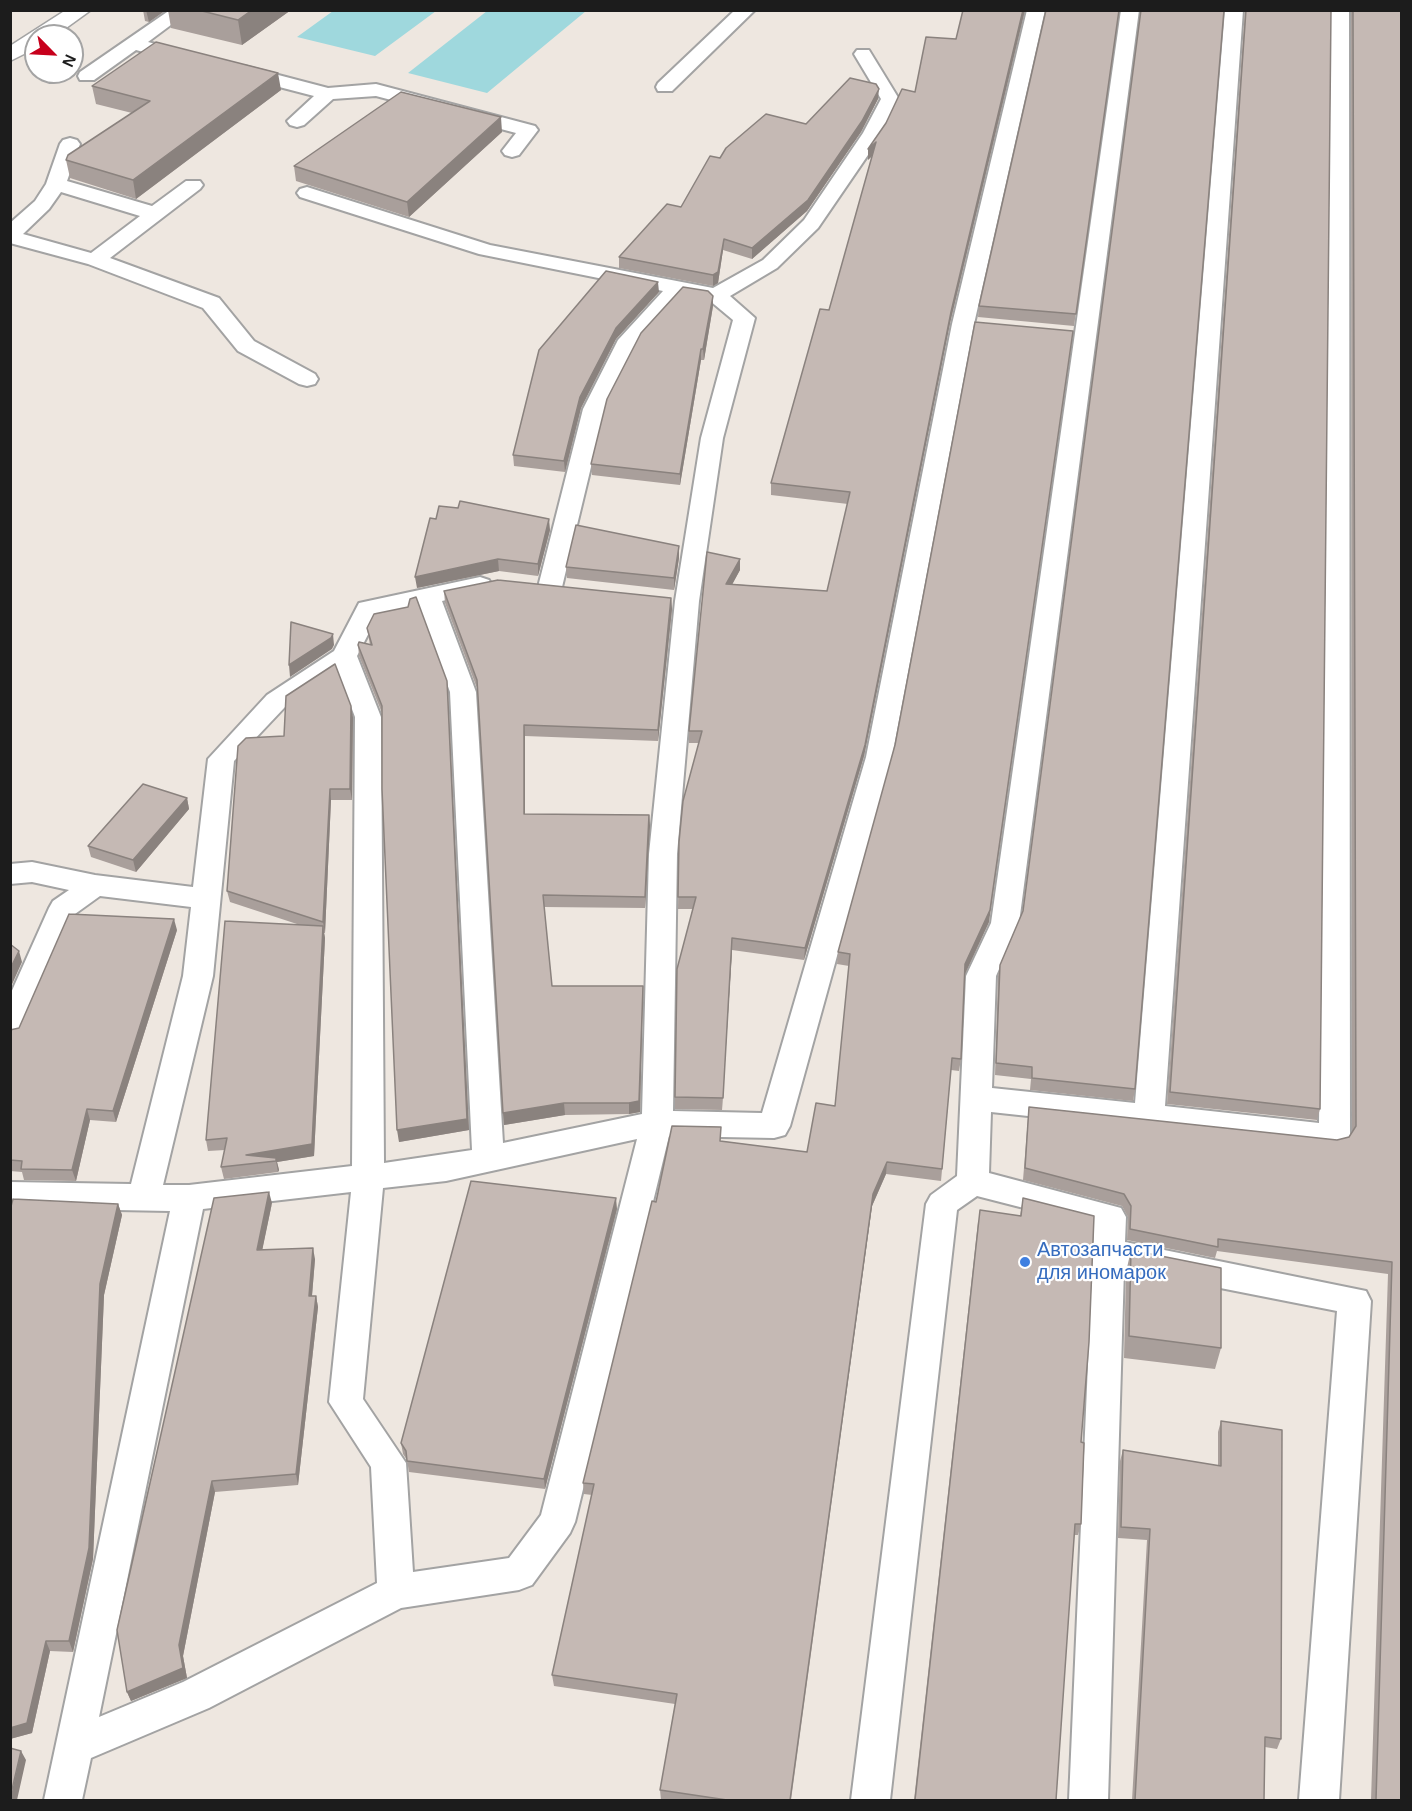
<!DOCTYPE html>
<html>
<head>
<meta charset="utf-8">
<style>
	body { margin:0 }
	#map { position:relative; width:1412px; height:1811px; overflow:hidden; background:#eee7e0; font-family:Arial,sans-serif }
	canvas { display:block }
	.frame { position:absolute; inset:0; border:12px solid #1c1c1c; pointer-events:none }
	.north { position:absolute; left:24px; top:24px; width:60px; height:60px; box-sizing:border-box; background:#fff; border:2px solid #a4a4a4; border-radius:50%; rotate:114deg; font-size:16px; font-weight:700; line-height:24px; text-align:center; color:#1c1c1c }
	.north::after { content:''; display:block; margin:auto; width:21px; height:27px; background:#c7001c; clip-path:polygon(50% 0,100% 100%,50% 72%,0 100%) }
</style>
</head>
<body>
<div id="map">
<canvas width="1412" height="1811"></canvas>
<div class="frame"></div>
<div class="north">N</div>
</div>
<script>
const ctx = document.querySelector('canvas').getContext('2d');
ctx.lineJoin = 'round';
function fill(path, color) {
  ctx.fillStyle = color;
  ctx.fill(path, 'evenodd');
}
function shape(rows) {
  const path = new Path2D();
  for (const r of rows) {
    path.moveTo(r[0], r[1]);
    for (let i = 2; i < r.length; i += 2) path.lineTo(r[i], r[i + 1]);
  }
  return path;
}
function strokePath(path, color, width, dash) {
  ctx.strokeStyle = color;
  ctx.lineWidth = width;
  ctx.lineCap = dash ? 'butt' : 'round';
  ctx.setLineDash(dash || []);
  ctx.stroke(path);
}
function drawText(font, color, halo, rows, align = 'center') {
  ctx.font = font + ' Arial,sans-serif';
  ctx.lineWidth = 4.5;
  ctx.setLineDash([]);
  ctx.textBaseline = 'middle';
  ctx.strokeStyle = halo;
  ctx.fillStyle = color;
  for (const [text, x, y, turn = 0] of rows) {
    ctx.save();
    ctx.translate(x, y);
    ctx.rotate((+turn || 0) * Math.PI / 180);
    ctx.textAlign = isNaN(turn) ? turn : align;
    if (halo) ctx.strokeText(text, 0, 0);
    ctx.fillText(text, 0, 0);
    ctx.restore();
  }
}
const water = shape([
	[333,11,333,10,436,11,375,56,297,37],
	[487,11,586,11,487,93,408,73]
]);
const service = shape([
	[170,10,191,10,148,42,190,53,193,57,190,61,184,63,136,50,94,80,80,80,78,76,80,72,170,10],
	[735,10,755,10,672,91,658,91,656,87,658,83,735,10],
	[1027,10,1045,10,974,324,892,757,790,1126,785,1135,774,1138,669,1136,575,1522,570,1533,532,1585,519,1590,401,1608,209,1708,91,1758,82,1800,44,1800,170,1211,10,1208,10,1182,131,1184,183,976,191,907,100,896,75,914,25,1030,21,1038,10,1041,10,995,49,908,53,901,69,890,32,882,10,884,10,864,32,862,95,875,193,887,208,759,267,695,334,651,359,603,480,577,489,580,492,585,489,590,442,601,476,692,503,1143,642,1114,649,854,675,601,701,438,733,320,709,300,682,295,639,343,605,409,562,587,559,592,550,595,541,592,538,587,583,409,618,340,663,291,479,254,300,197,297,193,300,189,307,187,490,245,713,288,763,260,804,220,863,133,881,99,854,54,857,50,869,50,899,99,883,133,818,228,777,268,730,296,755,318,723,438,699,601,677,854,673,1111,762,1113,866,757,952,324,1027,10],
	[419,606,450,692,472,1150,384,1163,381,717,357,656,378,615,419,606],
	[338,672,355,717,352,1166,189,1185,163,1185,213,976,234,761,285,707,338,672],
	[637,1139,541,1515,509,1558,413,1572,406,1463,363,1399,383,1188,446,1181,637,1139],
	[351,1192,329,1402,371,1467,377,1583,183,1682,99,1717,203,1209,351,1192],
	[1121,10,1139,10,1019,923,996,976,992,1088,1135,1103,1225,10,1243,10,1165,1106,1319,1123,1331,10,1349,10,1350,1137,1345,1146,1334,1149,991,1112,989,1173,1121,1208,1126,1217,1125,1242,1366,1291,1371,1301,1339,1800,1299,1800,1337,1311,1124,1269,1108,1800,1069,1800,1094,1226,977,1196,957,1210,890,1800,851,1800,926,1204,931,1195,957,1176,966,976,991,923,1121,10],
	[244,66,328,88,376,84,535,126,538,130,519,155,512,157,505,155,502,151,516,133,376,96,333,99,304,125,297,127,290,125,287,121,314,96,237,76,235,72,237,68,244,66],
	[70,138,77,140,80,144,67,181,152,206,186,181,200,181,203,185,200,189,110,258,219,298,254,341,315,374,318,379,315,384,307,386,299,384,238,351,203,308,88,264,10,243,10,223,35,201,46,184,60,144,63,140,70,138],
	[61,192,140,216,91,253,23,234,49,209,61,192]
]);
const minor = shape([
	[66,10,91,10,55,36,36,36,36,48,10,61,10,46,66,10]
]);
const wall = shape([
	[143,10,166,10,149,22,145,21],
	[168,10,291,10,242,45,171,28],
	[963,10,1025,10,950,323,864,756,804,960,732,950,722,1110,675,1109,675,1097,693,909,678,909,679,842,699,743,689,743,689,731,707,552,740,559,740,570,732,584,827,591,848,504,771,495,771,483,829,310,872,156,868,160,915,92,956,39],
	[1119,10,1074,326,978,317,979,306],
	[1245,10,1331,10,1320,1109,1317,1120,1167,1104],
	[1351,10,1401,10,1401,1800,1371,1800,1388,1274,1217,1251,1215,1258,1127,1240,1128,1217,1122,1206,1023,1180,1028,1118,1029,1107,1337,1140,1349,1137,1352,1132],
	[92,86,281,90,136,199,70,178,66,160,132,113,96,104],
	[878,99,861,132,807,211,752,259,723,250,718,283,713,286,619,268,619,257,681,207,720,158,806,124],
	[502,132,409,217,296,181,294,166],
	[659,292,616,339,581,408,565,472,514,466,513,455,539,350],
	[713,306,704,360,701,360,680,485,592,475,591,464],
	[550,530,538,576,499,571,417,588],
	[679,546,679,558,674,590,567,578,566,567],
	[444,591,671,598,672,609,658,741,525,736,525,814,649,815,650,826,645,908,544,907,552,986,643,986,640,1112,629,1114,565,1115,504,1125,478,691,445,603],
	[367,628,448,692,469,1130,399,1142,382,713,359,656,358,645,370,645],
	[353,717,352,800,331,800,325,933,324,933,325,938,314,1156,277,1162,279,1170,278,1172,224,1179,221,1167,225,1150,208,1151,206,1140,300,925,230,902,227,891,284,736],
	[187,798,189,809,136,872,91,857,88,846],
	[1023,912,1135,1089,1133,1101,1030,1090,1031,1079,995,1075,998,976,1000,965],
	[989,922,965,974,961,1059,959,1071,951,1070,941,1181,886,1174,872,1206,791,1800,661,1800,660,1790,675,1704,554,1686,552,1675,592,1495,584,1494,583,1483,656,1202,721,1141,807,1152,835,1106,849,966,837,964,838,952],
	[177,930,116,1122,90,1120,76,1181,24,1180,22,1172,10,1171,10,1030,19,1028],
	[1023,1198,1081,1442,1081,1524,1078,1535,1074,1535,1056,1800,914,1800,978,1222,1020,1216],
	[272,1203,262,1250,315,1259,312,1296,316,1296,318,1307,298,1485,215,1492,183,1656,187,1678,131,1701,127,1692],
	[118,1204,122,1215,104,1295,93,1559,73,1652,50,1651,32,1733,10,1739],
	[617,1209,545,1489,409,1472,407,1460,403,1454,401,1443],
	[1131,1250,1221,1348,1215,1369,1124,1358,1126,1272],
	[1221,1421,1281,1739,1277,1749,1265,1747,1264,1800,1132,1800,1147,1540,1118,1538,1120,1461,1123,1450,1218,1466,1218,1432]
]);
const shadedWall = shape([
	[146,10,166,10,149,22],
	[252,10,291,10,242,45,238,20],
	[1023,10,1025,10,950,323,864,756,804,960,805,948,951,312],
	[278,73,281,90,136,199,133,180],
	[879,89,878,99,861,132,807,211,752,259,752,248],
	[501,117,502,132,409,217,407,202],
	[876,142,875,153,868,160,868,149],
	[724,239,723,250,718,283,713,286,713,275],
	[658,282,659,292,616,339,581,408,565,472,564,461,580,397,616,328],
	[713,296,713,306,704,360,703,349],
	[1073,331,989,922,964,976,965,964],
	[701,349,701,360,680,485,680,474],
	[549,519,550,530,538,576,538,564],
	[679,546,679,558,674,590,674,578],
	[498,559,499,571,417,588,415,577],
	[740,559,740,570,726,596,726,584],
	[671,598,672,609,658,741,658,730],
	[333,634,334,645,332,649,290,677,289,665],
	[447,681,469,1130,399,1142,397,1130],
	[351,706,353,717,352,800,350,789],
	[524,725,525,736,525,825,524,814],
	[330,789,331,800,325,933,323,922],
	[187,798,189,809,136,872,133,860],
	[649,815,650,826,645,908,645,897],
	[174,919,177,930,116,1122,113,1111],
	[323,926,325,938,314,1156,277,1162,279,1170,278,1172,276,1161,246,1155],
	[732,938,732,950,722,1110,723,1098],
	[19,951,22,962,10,989,10,969],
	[643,986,640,1112,629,1114,629,1103],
	[564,1103,565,1115,504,1125,503,1113],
	[87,1109,90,1120,76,1181,72,1170],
	[887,1162,886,1174,872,1206,790,1800,873,1194],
	[269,1192,272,1203,260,1261,257,1250],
	[616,1198,617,1209,545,1489,544,1479],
	[118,1204,122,1215,104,1295,93,1559,73,1652,69,1641,100,1284],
	[313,1248,315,1259,311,1307,309,1296],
	[316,1296,318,1307,298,1485,296,1474],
	[212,1481,215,1492,183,1656,187,1678,131,1701,127,1692,179,1645],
	[46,1641,50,1651,32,1733,10,1739,10,1728],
	[21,1751,26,1760,17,1800,10,1800]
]);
const building = shape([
	[198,10,252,10,238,20,198,10],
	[963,10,1023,10,951,312,865,745,805,948,732,938,723,1098,675,1097,677,969,696,897,678,897,679,842,683,801,702,731,689,731,707,552,740,559,726,584,827,591,850,492,771,483,820,309,829,310,876,142,868,149,886,123,902,89,915,92,926,37,956,39,963,10],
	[1046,10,1119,10,1076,314,979,306,1046,10],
	[1141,10,1224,10,1135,1089,1032,1078,1032,1067,996,1063,1000,965,1023,911,1141,10],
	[1246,10,1331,10,1320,1109,1170,1092,1246,10],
	[1353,10,1401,10,1401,1800,1376,1800,1392,1262,1218,1239,1218,1247,1130,1229,1131,1206,1124,1194,1025,1168,1029,1107,1337,1140,1349,1137,1356,1126,1353,10],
	[156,42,278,73,133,180,66,160,68,155,150,101,92,86,156,42],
	[850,78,876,84,879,89,862,121,808,200,752,248,724,239,718,272,713,275,619,257,667,204,681,207,710,156,720,158,726,148,766,114,806,124,850,78],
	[401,92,501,117,407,202,294,166,401,92],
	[606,271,658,282,616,328,580,397,564,461,513,455,539,350,606,271],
	[683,287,708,291,713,296,703,349,701,349,680,474,591,464,607,399,641,333,683,287],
	[975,322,1073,331,990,910,965,964,961,1059,952,1058,942,1169,887,1162,873,1194,790,1800,727,1800,660,1790,677,1694,552,1675,594,1484,583,1483,652,1201,656,1202,672,1126,721,1127,720,1141,807,1152,816,1103,835,1106,850,954,838,952,895,745,975,322],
	[460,501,549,519,538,564,498,559,415,577,430,518,436,519,439,506,458,508,460,501],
	[576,525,679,546,674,578,566,567,576,525],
	[498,580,671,598,658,730,524,725,524,814,649,815,645,897,543,895,552,986,643,986,639,1101,629,1103,564,1103,503,1113,477,680,444,591,498,580],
	[416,597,447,681,467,1119,397,1130,382,789,382,706,358,645,359,642,372,645,367,628,374,614,408,607,410,599,416,597],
	[291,622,333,634,331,638,289,665,291,622],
	[335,664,351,706,350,789,330,789,323,922,227,891,238,746,246,738,284,736,286,696,335,664],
	[143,784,187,798,133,860,88,846,143,784],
	[69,914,174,919,113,1111,87,1109,72,1170,21,1169,22,1161,10,1160,10,1030,19,1028,69,914],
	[225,921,323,926,312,1144,246,1155,276,1158,276,1161,221,1167,227,1138,206,1140,225,921],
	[10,944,19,951,10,969,10,944],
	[471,1181,616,1198,544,1479,407,1461,406,1451,401,1443,471,1181],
	[269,1192,257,1250,313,1248,309,1296,316,1296,296,1474,212,1481,179,1645,183,1668,127,1692,117,1630,214,1198,269,1192],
	[1023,1198,1094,1216,1089,1342,1081,1442,1084,1443,1081,1524,1075,1524,1056,1800,915,1800,980,1210,1021,1216,1023,1198],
	[13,1199,118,1204,100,1284,89,1548,69,1641,46,1641,27,1723,10,1728,10,1210,13,1199],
	[1131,1250,1221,1268,1221,1348,1129,1336,1131,1250],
	[1221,1421,1282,1430,1281,1739,1265,1737,1264,1800,1135,1800,1150,1529,1121,1527,1123,1450,1221,1466,1221,1421],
	[10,1748,21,1751,10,1798,10,1748]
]);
const markers = [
	[1025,1262,6,"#3f7fe0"]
];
const shopNames = [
	["Автозапчасти",1037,1250],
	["для иномарок",1037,1273]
];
fill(water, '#9fd8dd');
strokePath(service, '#a3a3a3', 4);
strokePath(minor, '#a3a3a3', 3);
fill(service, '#fff');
fill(minor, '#fff');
fill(wall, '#a99f9b');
fill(shadedWall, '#8a827e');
fill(building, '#c5b9b4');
strokePath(building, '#8a827e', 1.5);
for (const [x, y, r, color] of markers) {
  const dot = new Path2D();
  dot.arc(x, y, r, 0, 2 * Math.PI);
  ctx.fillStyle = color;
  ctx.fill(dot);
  strokePath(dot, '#fff', 2);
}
drawText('20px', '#366cbe', '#fff', shopNames, 'left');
</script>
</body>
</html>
